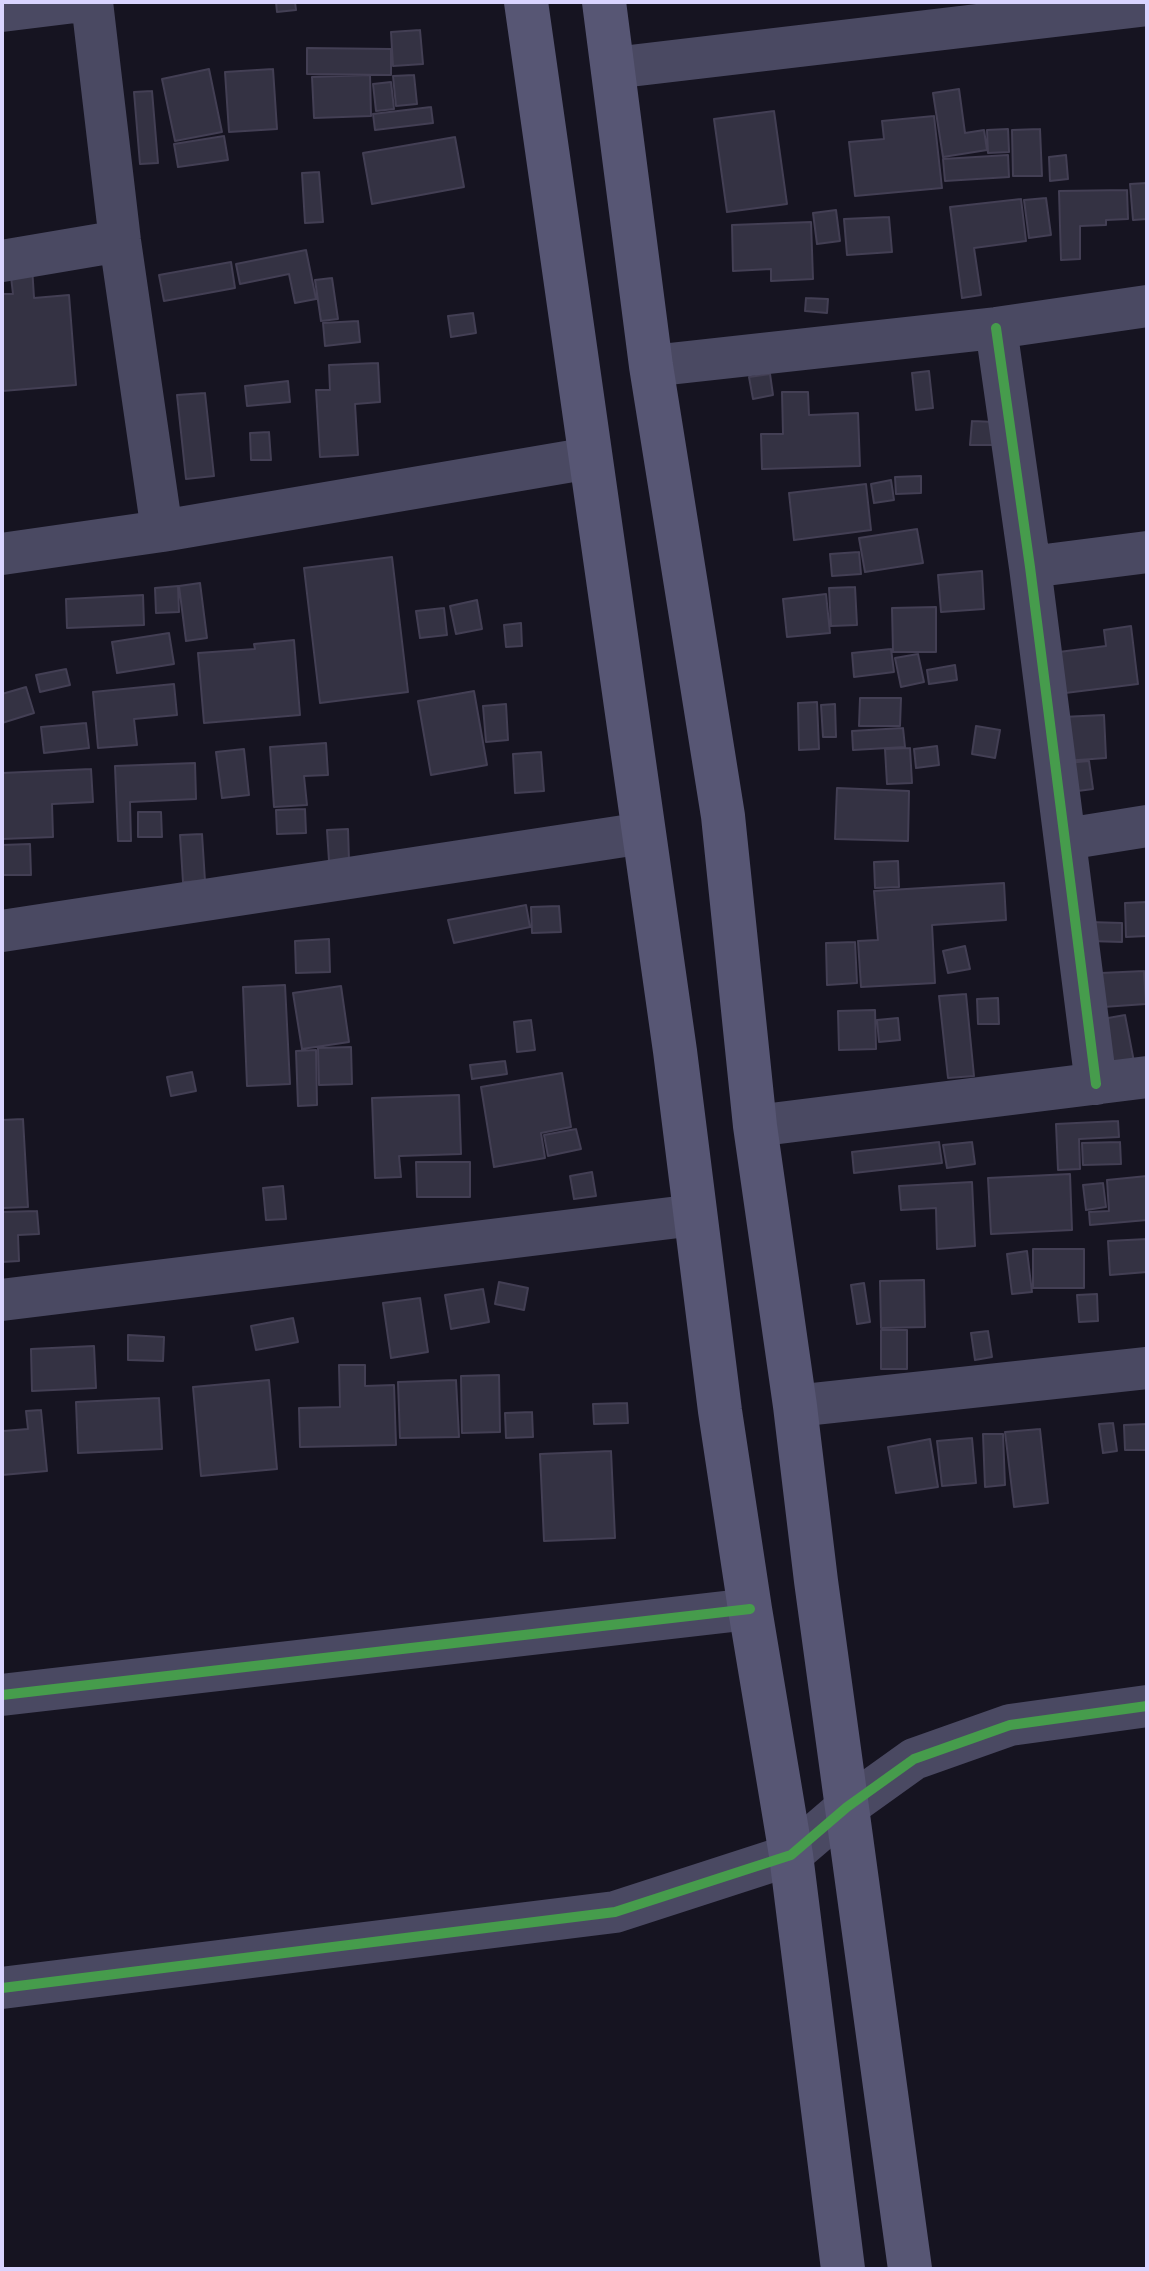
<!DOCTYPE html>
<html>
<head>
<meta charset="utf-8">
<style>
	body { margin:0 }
	#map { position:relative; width:1149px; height:2271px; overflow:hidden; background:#161421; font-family:"PT Sans",sans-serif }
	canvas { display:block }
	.frame { position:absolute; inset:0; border:4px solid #d9d4ff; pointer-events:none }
</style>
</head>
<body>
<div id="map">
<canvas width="1149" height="2271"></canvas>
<div class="frame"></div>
</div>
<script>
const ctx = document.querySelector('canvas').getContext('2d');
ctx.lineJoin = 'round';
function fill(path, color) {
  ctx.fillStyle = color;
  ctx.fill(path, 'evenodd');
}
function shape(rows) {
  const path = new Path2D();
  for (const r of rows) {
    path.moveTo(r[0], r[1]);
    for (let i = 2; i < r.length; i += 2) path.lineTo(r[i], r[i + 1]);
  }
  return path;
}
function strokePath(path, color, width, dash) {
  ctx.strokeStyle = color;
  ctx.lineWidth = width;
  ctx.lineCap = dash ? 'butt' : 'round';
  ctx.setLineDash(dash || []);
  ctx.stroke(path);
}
const building = shape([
	[276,2,295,2,296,10,277,12,276,2],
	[420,30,423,64,393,66,391,32,420,30],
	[307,48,391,49,391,75,307,74,307,48],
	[209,69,222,132,175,141,162,79,209,69],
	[273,69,277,129,229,132,225,72,273,69],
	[370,75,371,116,314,118,312,77,370,75],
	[414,75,417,104,396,106,393,76,414,75],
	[391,82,394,109,376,111,373,84,391,82],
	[959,89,965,133,984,130,987,150,943,157,933,93,959,89],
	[152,91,158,163,140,164,134,92,152,91],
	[431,107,433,123,375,130,373,114,431,107],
	[774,111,787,204,727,212,714,119,774,111],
	[934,116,942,188,855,196,849,142,884,139,882,121,934,116],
	[1008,129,1009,152,988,153,987,130,1008,129],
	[1040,129,1042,176,1013,176,1012,130,1040,129],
	[224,136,228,160,178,167,174,144,224,136],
	[455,137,464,187,372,204,363,153,455,137],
	[1008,155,1009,177,945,181,943,159,1008,155],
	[1066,155,1068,179,1050,181,1049,157,1066,155],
	[319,172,323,222,305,223,302,173,319,172],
	[1147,183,1147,219,1133,220,1130,184,1147,183],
	[1127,190,1128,219,1106,220,1106,225,1080,226,1080,259,1061,260,1059,191,1127,190],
	[1046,198,1051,235,1029,238,1024,200,1046,198],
	[1021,199,1026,241,974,248,981,295,962,298,950,207,1021,199],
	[836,210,840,241,817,244,813,213,836,210],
	[889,217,892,252,847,255,844,219,889,217],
	[811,222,813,279,771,281,771,269,733,271,732,225,811,222],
	[306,250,316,299,295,303,289,274,240,284,236,264,306,250],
	[231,262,235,288,164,301,159,275,231,262],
	[32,266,34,298,69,295,76,385,2,391,2,294,13,294,10,268,32,266],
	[332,278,338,319,321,321,315,280,332,278],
	[806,298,828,299,827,313,805,311,806,298],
	[473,313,476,333,451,337,448,316,473,313],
	[358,321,360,342,325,346,323,323,358,321],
	[378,363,380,402,355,404,358,455,320,457,316,390,330,390,329,365,378,363],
	[929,371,933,408,916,410,912,373,929,371],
	[770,374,773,395,753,399,749,377,770,374],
	[288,381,290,402,247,406,245,386,288,381],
	[782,392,808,392,809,415,858,413,860,466,762,469,761,434,783,434,782,392],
	[205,393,214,476,186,479,177,395,205,393],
	[972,421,995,422,993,445,970,445,972,421],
	[269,432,271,460,251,460,250,433,269,432],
	[921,476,921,493,896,494,895,477,921,476],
	[891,480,894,500,874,503,871,484,891,480],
	[866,484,871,530,794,540,789,493,866,484],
	[917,529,923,563,865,572,859,538,917,529],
	[859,552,861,574,832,576,830,554,859,552],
	[392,557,408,692,320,703,304,568,392,557],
	[982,571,984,609,941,612,938,575,982,571],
	[200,583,207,638,186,641,179,586,200,583],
	[178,586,179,612,156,613,155,588,178,586],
	[855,587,857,625,831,626,829,588,855,587],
	[826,594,830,633,787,637,783,599,826,594],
	[143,595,144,625,67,628,66,599,143,595],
	[477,600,482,629,456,634,450,606,477,600],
	[936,607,936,652,893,652,892,608,936,607],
	[444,608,447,635,420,638,416,611,444,608],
	[521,623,522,646,506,647,504,625,521,623],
	[1131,626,1138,684,1057,694,1051,653,1106,646,1104,630,1131,626],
	[169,633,174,664,117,673,112,642,169,633],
	[294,640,300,715,204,723,198,653,255,649,254,644,294,640],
	[891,649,894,672,854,677,852,653,891,649],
	[918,654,924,682,901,687,895,658,918,654],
	[955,665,957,680,929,684,927,670,955,665],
	[66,669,70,685,40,692,36,675,66,669],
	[174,684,177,715,134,719,137,745,98,748,93,692,174,684],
	[26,687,34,713,2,723,2,694,26,687],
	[474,691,487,765,431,775,418,701,474,691],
	[860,698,901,698,900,726,859,726,860,698],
	[817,702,819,749,799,750,798,703,817,702],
	[506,704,508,740,486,742,483,706,506,704],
	[835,704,836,737,823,737,821,705,835,704],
	[1104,715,1106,758,1064,761,1062,717,1104,715],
	[86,723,89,748,44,753,41,727,86,723],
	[976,726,1000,730,995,758,972,754,976,726],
	[903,728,905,747,853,750,852,731,903,728],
	[326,743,328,775,304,776,307,805,274,807,270,747,326,743],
	[937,746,939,765,916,768,914,749,937,746],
	[910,748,912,783,887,784,885,749,910,748],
	[244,749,249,795,222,798,216,752,244,749],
	[541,752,544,791,515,793,513,754,541,752],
	[1089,761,1093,789,1070,792,1067,763,1089,761],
	[195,763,196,799,130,802,131,841,118,841,115,766,195,763],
	[91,769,93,802,52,804,53,837,2,839,2,773,91,769],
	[837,788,909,791,908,841,835,839,837,788],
	[305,809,306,833,277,834,276,810,305,809],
	[138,812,161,812,162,837,138,837,138,812],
	[348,829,349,861,329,861,327,830,348,829],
	[202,834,205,881,183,882,180,835,202,834],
	[30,844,31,875,2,875,2,845,30,844],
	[898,861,899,887,875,888,874,862,898,861],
	[1004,883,1006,920,932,925,935,983,861,987,858,941,878,940,874,891,1004,883],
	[1147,902,1147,936,1126,937,1125,903,1147,902],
	[526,905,530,927,454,943,448,920,526,905],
	[559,906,561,932,532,933,531,907,559,906],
	[1089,922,1122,923,1122,942,1089,941,1089,922],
	[329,939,330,972,296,973,295,941,329,939],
	[855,942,857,983,827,985,826,943,855,942],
	[965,946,970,969,948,973,943,951,965,946],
	[1144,971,1146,1004,1103,1007,1101,973,1144,971],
	[285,985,290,1084,247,1086,243,987,285,985],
	[341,986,349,1042,302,1049,293,993,341,986],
	[966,994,974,1076,948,1078,939,996,966,994],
	[998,998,999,1024,978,1024,977,999,998,998],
	[875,1010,876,1049,839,1050,838,1011,875,1010],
	[1125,1015,1134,1062,1106,1068,1097,1020,1125,1015],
	[898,1018,900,1040,879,1042,877,1020,898,1018],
	[531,1020,535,1050,517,1052,514,1022,531,1020],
	[351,1047,352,1084,319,1085,318,1048,351,1047],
	[316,1050,317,1105,298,1106,296,1051,316,1050],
	[505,1061,507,1074,472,1079,470,1065,505,1061],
	[192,1072,196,1091,171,1096,167,1077,192,1072],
	[562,1073,571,1127,541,1133,545,1158,494,1167,481,1087,562,1073],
	[459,1095,461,1154,399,1156,401,1177,375,1178,372,1098,459,1095],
	[23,1119,28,1207,2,1208,2,1120,23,1119],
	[1118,1121,1119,1137,1079,1139,1080,1169,1058,1170,1056,1124,1118,1121],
	[576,1129,581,1149,548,1156,544,1135,576,1129],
	[939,1142,942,1163,854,1173,852,1152,939,1142],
	[972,1142,975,1164,947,1168,943,1145,972,1142],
	[1120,1142,1121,1164,1083,1165,1082,1143,1120,1142],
	[416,1162,470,1162,470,1197,417,1197,416,1162],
	[592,1172,596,1196,574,1199,570,1176,592,1172],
	[1070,1174,1072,1230,991,1234,988,1178,1070,1174],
	[1147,1176,1147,1220,1090,1225,1089,1212,1109,1211,1107,1180,1147,1176],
	[972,1182,975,1246,937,1249,936,1208,901,1210,899,1186,972,1182],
	[1103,1183,1106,1207,1086,1210,1083,1185,1103,1183],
	[283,1186,286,1219,266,1220,263,1188,283,1186],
	[37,1211,39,1234,18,1235,19,1261,2,1262,2,1212,37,1211],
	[1147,1239,1147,1272,1110,1275,1108,1241,1147,1239],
	[1033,1249,1084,1249,1084,1288,1033,1288,1033,1249],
	[1027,1251,1032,1292,1012,1294,1007,1254,1027,1251],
	[924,1280,925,1327,881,1328,880,1281,924,1280],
	[499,1282,528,1288,524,1310,495,1304,499,1282],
	[864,1283,870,1322,857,1324,851,1285,864,1283],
	[483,1289,489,1322,451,1329,445,1295,483,1289],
	[1097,1294,1098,1321,1079,1322,1077,1295,1097,1294],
	[420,1298,428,1352,391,1358,383,1303,420,1298],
	[293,1318,298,1342,256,1350,251,1326,293,1318],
	[881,1330,907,1330,907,1369,881,1369,881,1330],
	[988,1331,992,1357,975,1360,971,1333,988,1331],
	[128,1335,164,1337,163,1361,128,1360,128,1335],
	[94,1346,96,1388,32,1391,31,1349,94,1346],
	[339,1365,365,1365,365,1386,394,1385,396,1445,300,1447,299,1408,340,1407,339,1365],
	[499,1375,500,1432,462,1433,461,1376,499,1375],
	[269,1380,277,1469,201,1476,193,1387,269,1380],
	[456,1380,459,1437,400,1438,398,1382,456,1380],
	[159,1398,162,1449,78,1453,76,1402,159,1398],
	[627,1403,628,1423,594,1424,593,1404,627,1403],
	[41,1410,47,1471,2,1475,2,1421,3,1431,28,1429,26,1411,41,1410],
	[532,1412,533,1437,506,1438,505,1413,532,1412],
	[1113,1423,1117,1451,1103,1453,1099,1424,1113,1423],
	[1147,1424,1147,1450,1125,1450,1124,1425,1147,1424],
	[1040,1429,1048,1503,1014,1507,1005,1432,1040,1429],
	[983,1434,1003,1434,1005,1485,985,1487,983,1434],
	[972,1438,976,1483,942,1486,937,1441,972,1438],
	[930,1439,938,1487,896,1493,888,1447,930,1439],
	[611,1451,615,1538,544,1541,540,1454,611,1451]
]);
const minor = shape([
	[92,2,120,241,162,531],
	[2,11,75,2],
	[613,68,1147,5],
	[2,261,120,241],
	[996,328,1030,567,1096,1084],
	[651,366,996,328,1147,306],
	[2,554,162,531,590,458],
	[1030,567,1147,552],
	[1066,839,1147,826],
	[2,931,644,833],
	[755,1126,1147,1077],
	[2,1300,695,1215],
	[795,1406,1147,1368],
	[2,1695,750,1609],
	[2,1988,615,1912,791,1855,847,1807,914,1759,1010,1725,1147,1706]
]);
const secondary = shape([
	[526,2,675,1051,720,1411,750,1609,791,1855,843,2269],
	[604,2,651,366,723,816,755,1126,795,1406,816,1581,910,2269]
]);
const cycleway = shape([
	[996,328,1030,567,1096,1084],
	[2,1695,750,1609],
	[2,1988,615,1912,791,1855,847,1807,914,1759,1010,1725,1147,1706]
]);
fill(building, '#343243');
strokePath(building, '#433f54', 2);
strokePath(minor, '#4a4962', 42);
strokePath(secondary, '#575674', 44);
strokePath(cycleway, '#469c4c', 10);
</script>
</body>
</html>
